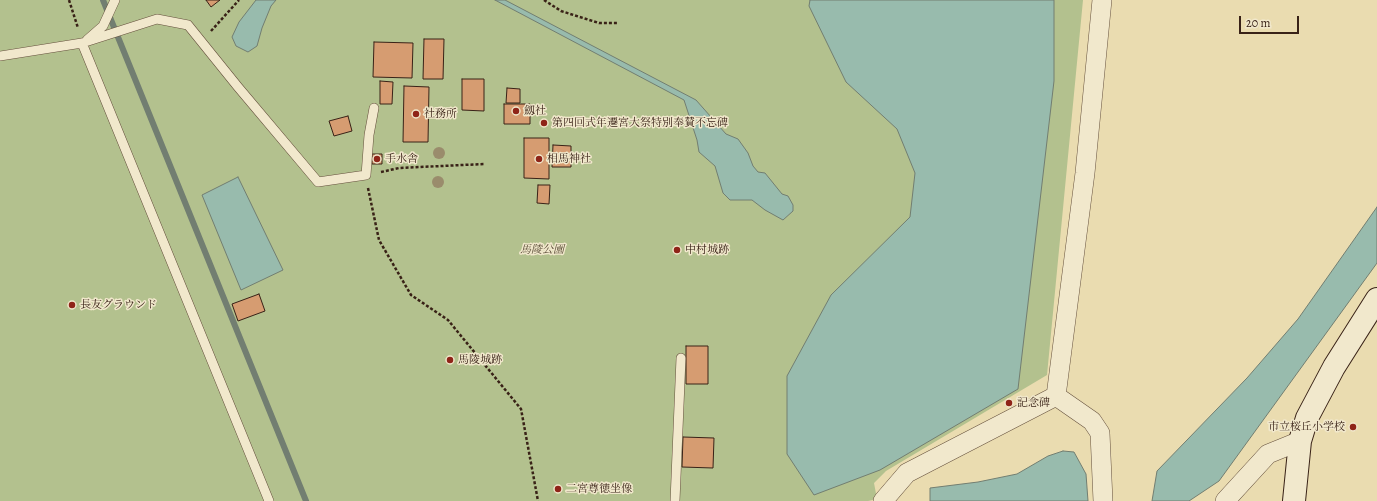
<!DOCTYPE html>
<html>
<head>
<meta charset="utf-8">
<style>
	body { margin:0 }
	#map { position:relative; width:1377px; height:501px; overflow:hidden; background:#eadcb0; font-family:Alegreya,serif }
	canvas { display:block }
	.scale { position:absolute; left:1239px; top:16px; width:60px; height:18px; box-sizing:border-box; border:2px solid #392217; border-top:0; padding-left:5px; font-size:12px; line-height:14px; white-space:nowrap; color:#392217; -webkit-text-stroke:3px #f1e8cc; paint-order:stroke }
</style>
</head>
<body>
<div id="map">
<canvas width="1377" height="501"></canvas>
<div class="scale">20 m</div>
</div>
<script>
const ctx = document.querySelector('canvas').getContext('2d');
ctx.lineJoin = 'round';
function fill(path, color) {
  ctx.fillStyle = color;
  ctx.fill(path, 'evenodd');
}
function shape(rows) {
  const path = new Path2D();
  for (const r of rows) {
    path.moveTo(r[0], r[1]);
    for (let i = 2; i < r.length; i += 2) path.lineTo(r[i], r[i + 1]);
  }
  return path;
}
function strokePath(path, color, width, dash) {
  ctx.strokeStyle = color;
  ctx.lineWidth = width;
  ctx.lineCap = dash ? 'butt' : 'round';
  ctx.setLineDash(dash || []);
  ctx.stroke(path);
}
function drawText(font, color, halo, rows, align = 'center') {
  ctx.font = font + ' Alegreya,"Noto Serif JP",serif';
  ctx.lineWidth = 3;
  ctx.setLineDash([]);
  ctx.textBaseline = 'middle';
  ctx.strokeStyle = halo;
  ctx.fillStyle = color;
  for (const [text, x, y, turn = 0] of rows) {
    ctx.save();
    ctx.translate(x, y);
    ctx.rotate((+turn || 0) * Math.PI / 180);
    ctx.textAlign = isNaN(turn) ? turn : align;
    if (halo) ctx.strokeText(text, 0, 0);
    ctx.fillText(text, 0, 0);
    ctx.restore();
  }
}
const green = shape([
	[0,0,1083,0,1047,375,886,471,874,483,877,499,868,501,0,501]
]);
const water = shape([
	[256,0,276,0,271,6,262,28,257,46,248,52,236,46,232,37,239,22,256,0],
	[495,0,505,0,696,100,726,134,738,139,748,153,753,166,758,172,765,173,782,194,788,196,793,205,793,211,783,220,765,210,752,200,730,200,723,193,715,166,699,152,697,140,684,100,495,0],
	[810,0,1054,0,1054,81,1018,389,880,470,814,495,787,454,787,376,831,295,910,217,915,173,897,129,846,82,809,6,810,0],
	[238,177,283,270,241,290,202,195,238,177],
	[1377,207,1377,263,1219,481,1189,501,1152,501,1157,471,1247,378,1298,319,1377,207],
	[1063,451,1074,452,1086,474,1088,501,930,501,930,488,978,482,1017,474,1048,456,1063,451]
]);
const stream = shape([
	[103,0,306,501]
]);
const building = shape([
	[206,0,220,0,211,7,206,0],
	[424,39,444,39,443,79,423,79,424,39],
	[374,42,413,43,412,78,373,77,374,42],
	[462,79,484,79,484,111,462,110,462,79],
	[380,81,393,82,392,104,380,104,380,81],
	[404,86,429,87,428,142,403,142,404,86],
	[507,88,520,89,520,103,506,103,507,88],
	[504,104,530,104,530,124,504,124,504,104],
	[348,116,352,131,334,136,329,121,348,116],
	[524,138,549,138,549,179,524,178,524,138],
	[553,145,571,146,571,167,552,167,553,145],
	[372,154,382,154,382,164,372,164,372,154],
	[538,185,550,185,549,204,537,203,538,185],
	[259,294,265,311,238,321,232,304,259,294],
	[686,346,708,346,708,384,686,384,686,346],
	[683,437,714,438,713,468,682,467,683,437]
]);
const path = shape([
	[69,0,78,28],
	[544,0,561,11,599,23,618,23],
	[211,31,239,0],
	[381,172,399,168,484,164],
	[368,188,379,240,411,295,448,320,521,409,538,501]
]);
const lane = shape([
	[87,40,103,26,115,0],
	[82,43,269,501],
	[0,56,82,43,157,19,188,25,238,87,318,182,366,175,369,135,374,108],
	[675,501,681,358]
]);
const street = shape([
	[1056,396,1092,421,1100,433,1103,501],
	[883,501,907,473,1056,396,1085,173,1102,0],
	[1225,501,1268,454,1300,441]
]);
const secondary = shape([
	[1294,501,1300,441,1307,418,1334,367,1377,299]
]);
const trees = [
	[439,153],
	[438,182]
];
const markers = [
	[516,111,4,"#8f2418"],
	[416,114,4,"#8f2418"],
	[544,123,4,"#8f2418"],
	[377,159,4,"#8f2418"],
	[539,159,4,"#8f2418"],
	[677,250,4,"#8f2418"],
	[72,305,4,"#8f2418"],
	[450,360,4,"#8f2418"],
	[1009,403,4,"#8f2418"],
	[1353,427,4,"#8f2418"],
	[558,489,4,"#8f2418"]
];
const poiNames = [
	["劔社",524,111],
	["社務所",424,114],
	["第四回式年遷宮大祭特別奉賛不忘碑",552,123],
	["手水舎",385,159],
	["相馬神社",547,159],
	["中村城跡",685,250],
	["長友グラウンド",80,305],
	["馬陵城跡",458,360],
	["記念碑",1017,403],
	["市立桜丘小学校",1345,427,"right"],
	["二宮尊徳坐像",566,489]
];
const parkNames = [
	["馬陵公園",542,250]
];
fill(green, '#b3c18e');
fill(water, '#98bbad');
strokePath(water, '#727e71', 1);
strokePath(stream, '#727e71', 6);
fill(building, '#d69c71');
strokePath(building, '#392217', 1);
strokePath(lane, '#65503d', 10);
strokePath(street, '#65503d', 20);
strokePath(secondary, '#392217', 24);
strokePath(path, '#392217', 2.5, [3, 2]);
strokePath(lane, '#f1e8cc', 9);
strokePath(street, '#f1e8cc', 19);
strokePath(secondary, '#f1e8cc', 22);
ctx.fillStyle = '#9a8c6c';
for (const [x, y] of trees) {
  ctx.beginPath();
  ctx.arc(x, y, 6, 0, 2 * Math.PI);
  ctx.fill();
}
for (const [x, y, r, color] of markers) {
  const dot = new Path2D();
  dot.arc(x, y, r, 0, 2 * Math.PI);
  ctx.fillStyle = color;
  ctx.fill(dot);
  strokePath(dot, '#f1e8cc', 1.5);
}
drawText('11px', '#392217', '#f1e8cc', poiNames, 'left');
drawText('italic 11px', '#584a35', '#f1e8cc', parkNames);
</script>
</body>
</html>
